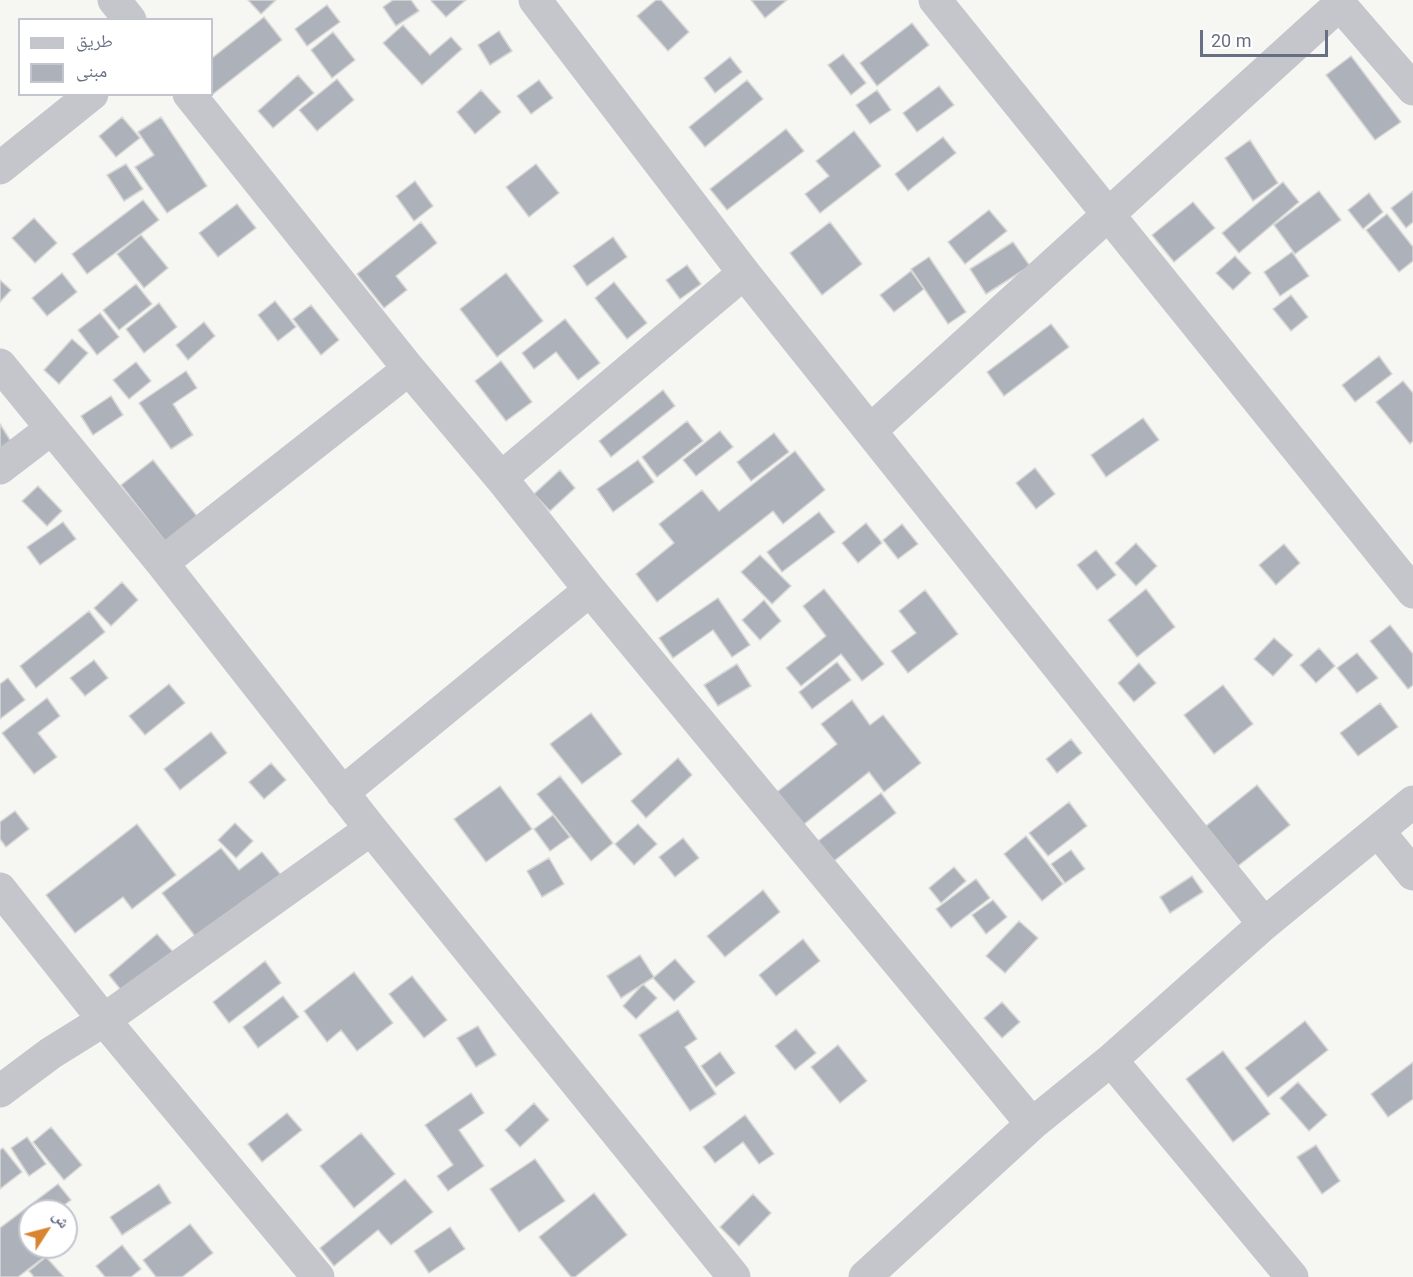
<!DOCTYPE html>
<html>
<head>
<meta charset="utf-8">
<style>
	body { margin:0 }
	#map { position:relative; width:1413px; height:1277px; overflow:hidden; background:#f6f6f3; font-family:Roboto,"Noto Naskh Arabic",sans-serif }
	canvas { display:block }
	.legend { position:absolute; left:18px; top:18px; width:195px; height:78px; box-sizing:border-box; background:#fff; border:2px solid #c2c5cd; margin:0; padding:8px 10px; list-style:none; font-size:18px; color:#676f83 }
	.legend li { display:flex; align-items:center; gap:12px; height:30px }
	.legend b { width:30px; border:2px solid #c2c5cd }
	.north { position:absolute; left:18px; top:1199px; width:60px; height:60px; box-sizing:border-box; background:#fff; border:2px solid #c2c5cd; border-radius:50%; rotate:54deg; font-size:16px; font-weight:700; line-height:24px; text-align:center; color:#676f83 }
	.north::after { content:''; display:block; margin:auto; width:21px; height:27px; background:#d98430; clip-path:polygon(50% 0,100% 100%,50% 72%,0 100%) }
	.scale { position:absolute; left:1200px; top:30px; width:128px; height:27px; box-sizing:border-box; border:3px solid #676f83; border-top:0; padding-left:8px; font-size:18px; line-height:21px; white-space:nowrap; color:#676f83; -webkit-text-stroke:4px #fff; paint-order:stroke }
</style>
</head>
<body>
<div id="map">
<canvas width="1413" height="1277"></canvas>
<ul class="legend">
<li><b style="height:8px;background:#c5c6cb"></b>طريق</li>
<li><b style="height:16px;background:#adb1b9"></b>مبنى</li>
</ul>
<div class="north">ش</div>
<div class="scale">20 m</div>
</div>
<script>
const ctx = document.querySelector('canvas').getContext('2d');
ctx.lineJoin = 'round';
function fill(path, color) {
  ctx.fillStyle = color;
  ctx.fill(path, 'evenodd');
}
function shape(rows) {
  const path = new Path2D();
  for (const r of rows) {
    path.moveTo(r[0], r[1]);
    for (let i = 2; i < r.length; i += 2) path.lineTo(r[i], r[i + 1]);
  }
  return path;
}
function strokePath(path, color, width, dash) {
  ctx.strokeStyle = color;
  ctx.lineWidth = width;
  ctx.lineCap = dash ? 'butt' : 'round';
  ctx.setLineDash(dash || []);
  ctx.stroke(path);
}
const building = shape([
	[248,0,276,0,261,14,248,0],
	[393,0,411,0,419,11,396,26,383,7,393,0],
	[432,0,466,0,446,17,431,1,432,0],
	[656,0,661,0,689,32,668,51,637,16,656,0],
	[751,0,787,0,765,18,751,0],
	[327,5,340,22,307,46,295,29,327,5],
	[264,17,282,40,213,94,212,93,212,58,264,17],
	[912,23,929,45,877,86,860,63,912,23],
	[403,25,430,55,451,37,462,49,422,85,383,43,403,25],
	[499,31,512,51,490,65,478,45,499,31],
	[333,32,355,60,332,78,311,50,333,32],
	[843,54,866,83,851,95,828,65,843,54],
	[1351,56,1401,122,1375,140,1326,75,1351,56],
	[730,57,742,72,715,93,704,78,730,57],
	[298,75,314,93,273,128,258,111,298,75],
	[337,79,354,100,317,131,299,110,337,79],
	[539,80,553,98,531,114,517,96,539,80],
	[747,80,763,99,705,147,689,127,747,80],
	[939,86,954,105,917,132,903,113,939,86],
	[481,90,501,112,475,134,457,112,481,90],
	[877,90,891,110,870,124,856,105,877,90],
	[122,117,140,138,116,157,99,136,122,117],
	[161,117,207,186,167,213,135,167,154,155,138,132,161,117],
	[786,129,804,151,727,210,710,189,786,129],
	[854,131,881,166,820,213,805,194,829,176,816,161,854,131],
	[943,137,956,153,908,191,895,174,943,137],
	[1250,140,1278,183,1253,201,1225,158,1250,140],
	[126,164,143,189,124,201,107,175,126,164],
	[536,164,559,193,529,217,506,187,536,164],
	[415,181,433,206,414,221,396,196,415,181],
	[1283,182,1299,202,1239,253,1222,233,1283,182],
	[1319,191,1341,220,1295,254,1274,225,1319,191],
	[1413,191,1413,222,1406,228,1391,208,1413,191],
	[1369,193,1383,212,1363,229,1348,210,1369,193],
	[143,200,159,220,87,274,72,254,143,200],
	[1193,202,1215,228,1174,262,1152,235,1193,202],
	[237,204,256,228,218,257,199,233,237,204],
	[989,210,1007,231,965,264,948,242,989,210],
	[1387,214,1413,247,1413,261,1399,272,1366,230,1387,214],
	[34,218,57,243,35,263,12,238,34,218],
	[421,222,437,243,396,276,407,290,384,308,357,274,421,222],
	[830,222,862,264,822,295,790,253,830,222],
	[141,235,168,268,144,288,117,254,141,235],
	[613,237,627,257,587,286,573,266,613,237],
	[1013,242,1030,266,986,294,970,269,1013,242],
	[1292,252,1309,276,1280,296,1264,272,1292,252],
	[1235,256,1251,273,1233,290,1216,273,1235,256],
	[929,257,966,312,948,324,911,269,929,257],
	[687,265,701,284,680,299,666,280,687,265],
	[911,271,924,289,894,312,880,295,911,271],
	[62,273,77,292,47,316,32,298,62,273],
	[506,273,543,321,497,357,460,309,506,273],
	[0,280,11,290,0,302,0,280],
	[614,282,647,323,627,339,595,298,614,282],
	[136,284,152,304,119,330,103,310,136,284],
	[1291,295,1308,317,1291,331,1273,309,1291,295],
	[275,301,296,327,278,341,258,315,275,301],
	[159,303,177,327,144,353,126,329,159,303],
	[311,305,339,340,321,355,293,319,311,305],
	[100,313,119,337,97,355,78,330,100,313],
	[565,319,600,363,578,380,556,352,534,369,522,353,565,319],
	[204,322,215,336,188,360,176,345,204,322],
	[1051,324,1069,347,1004,396,987,372,1051,324],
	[72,339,88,353,59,384,44,370,72,339],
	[1379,356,1392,374,1355,402,1342,385,1379,356],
	[501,361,532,402,506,421,475,381,501,361],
	[136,362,151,381,129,399,113,380,136,362],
	[186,371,197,388,173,404,193,435,171,449,139,403,186,371],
	[1403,381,1413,393,1413,441,1410,444,1376,402,1403,381],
	[663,390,675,406,611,457,599,441,663,390],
	[111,396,123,415,93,435,81,416,111,396],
	[1143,418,1159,440,1106,477,1091,455,1143,418],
	[687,421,703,441,657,477,642,457,687,421],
	[0,424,12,443,0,451,0,424],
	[720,431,733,447,696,476,683,460,720,431],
	[774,433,789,452,751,481,737,462,774,433],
	[795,451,825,490,783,524,773,511,657,602,636,574,674,543,659,524,702,490,719,511,795,451],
	[153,460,200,520,168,545,121,485,153,460],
	[638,460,654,482,613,512,597,489,638,460],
	[1035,468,1055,494,1036,509,1016,483,1035,468],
	[560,470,575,488,550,511,534,494,560,470],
	[38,486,62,511,47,526,22,501,38,486],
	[819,512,835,532,782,572,767,552,819,512],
	[63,522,76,539,40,565,27,547,63,522],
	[866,523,882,543,858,563,842,543,866,523],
	[902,524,918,544,898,559,883,540,902,524],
	[1136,543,1157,566,1136,586,1115,563,1136,543],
	[1284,544,1300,563,1276,585,1259,565,1284,544],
	[1096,550,1116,575,1097,590,1077,565,1096,550],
	[760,555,791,586,772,604,741,572,760,555],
	[122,582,138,600,111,626,94,608,122,582],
	[824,589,884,664,862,681,841,654,801,686,786,668,826,636,803,606,824,589],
	[1146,589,1175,627,1137,657,1108,620,1146,589],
	[925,590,958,634,908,673,891,651,916,633,899,611,925,590],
	[718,598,750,645,732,657,713,630,673,658,659,638,718,598],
	[764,600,781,621,760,640,742,620,764,600],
	[89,611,105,632,36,688,20,666,89,611],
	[1390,625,1413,654,1413,685,1408,689,1370,641,1390,625],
	[1274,638,1293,655,1273,676,1254,659,1274,638],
	[1319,648,1335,666,1316,683,1300,665,1319,648],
	[1357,653,1378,678,1357,693,1337,668,1357,653],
	[94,660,108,678,85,696,70,678,94,660],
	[837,662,851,680,812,709,799,692,837,662],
	[1139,663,1156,683,1134,702,1118,683,1139,663],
	[737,664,751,686,718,706,704,685,737,664],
	[8,678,25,700,0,719,0,684,8,678],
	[169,684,185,703,145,735,129,716,169,684],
	[1223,685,1253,724,1214,754,1184,715,1223,685],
	[47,698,60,716,38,733,57,757,34,774,2,733,47,698],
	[852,700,870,725,883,715,921,763,884,792,869,772,803,825,777,792,837,744,821,724,852,700],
	[1380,703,1398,727,1358,756,1340,733,1380,703],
	[591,713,622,754,582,784,550,744,591,713],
	[211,732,227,753,180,790,164,769,211,732],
	[1071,739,1082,753,1057,773,1046,759,1071,739],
	[678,758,692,775,646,818,631,801,678,758],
	[271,763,286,780,264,799,249,782,271,763],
	[560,776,613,843,591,861,537,794,560,776],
	[1257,785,1290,825,1238,866,1206,826,1257,785],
	[500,786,532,829,486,862,454,819,500,786],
	[881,793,896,813,834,861,818,841,881,793],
	[1069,802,1087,826,1048,856,1029,833,1069,802],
	[15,811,29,829,6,847,0,839,0,822,15,811],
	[553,815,570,837,550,851,534,829,553,815],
	[235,823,253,841,236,858,218,840,235,823],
	[137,824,176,875,132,909,123,897,75,933,46,895,137,824],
	[638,824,657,844,634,865,615,844,638,824],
	[1026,836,1063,884,1042,901,1004,854,1026,836],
	[683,838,699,858,675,877,659,857,683,838],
	[221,848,239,870,262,852,281,875,198,940,162,893,221,848],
	[1071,850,1085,869,1065,883,1051,864,1071,850],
	[549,858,564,884,542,897,527,871,549,858],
	[954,867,966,881,941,903,929,888,954,867],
	[1192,876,1203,892,1170,913,1160,897,1192,876],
	[976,879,990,898,951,928,936,909,976,879],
	[763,890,780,912,725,957,707,936,763,890],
	[993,900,1007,917,986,934,972,915,993,900],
	[1019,921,1038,938,1005,973,986,956,1019,921],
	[157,934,174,953,125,995,109,975,157,934],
	[803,939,820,961,776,996,759,975,803,939],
	[640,955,654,977,621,998,607,976,640,955],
	[675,959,695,982,674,1001,653,978,675,959],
	[265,961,281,983,229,1023,213,1002,265,961],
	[354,972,393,1023,357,1051,341,1030,327,1042,304,1011,354,972],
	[412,976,447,1020,424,1038,389,994,412,976],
	[643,984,657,998,636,1019,623,1006,643,984],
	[283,996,299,1017,258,1048,243,1027,283,996],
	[1002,1002,1020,1022,1002,1038,984,1018,1002,1002],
	[678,1010,697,1039,685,1047,716,1094,690,1111,639,1035,678,1010],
	[1305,1021,1328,1050,1268,1097,1245,1068,1305,1021],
	[478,1026,496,1055,476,1067,457,1038,478,1026],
	[796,1029,816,1053,795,1070,775,1046,796,1029],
	[838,1045,867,1081,840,1103,811,1067,838,1045],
	[1223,1051,1270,1114,1233,1142,1186,1079,1223,1051],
	[720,1052,735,1073,716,1087,701,1066,720,1052],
	[1413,1062,1413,1099,1388,1117,1371,1094,1413,1062],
	[1298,1082,1327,1115,1309,1131,1280,1098,1298,1082],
	[471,1093,484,1113,459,1130,484,1166,448,1191,437,1176,453,1165,425,1125,471,1093],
	[534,1103,549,1120,520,1147,505,1130,534,1103],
	[287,1113,302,1130,262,1162,248,1144,287,1113],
	[745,1115,774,1154,759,1164,743,1142,715,1163,703,1147,745,1115],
	[51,1127,82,1165,64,1180,33,1142,51,1127],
	[361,1133,395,1174,354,1208,320,1166,361,1133],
	[27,1137,46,1164,29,1176,11,1148,27,1137],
	[1316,1145,1340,1181,1322,1194,1297,1157,1316,1145],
	[3,1148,22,1172,0,1189,0,1150,3,1148],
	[535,1159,565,1201,519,1232,490,1189,535,1159],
	[405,1179,433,1212,391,1245,378,1230,334,1266,320,1248,405,1179],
	[58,1184,71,1200,56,1211,30,1211,30,1247,42,1247,47,1255,18,1277,0,1277,0,1228,58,1184],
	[159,1184,171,1203,122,1235,110,1217,159,1184],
	[594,1193,627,1235,575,1277,571,1277,539,1237,594,1193],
	[753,1194,771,1213,739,1246,720,1227,753,1194],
	[190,1224,213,1253,182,1277,156,1277,143,1260,190,1224],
	[450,1227,465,1249,429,1273,414,1251,450,1227],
	[122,1245,141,1269,131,1277,105,1277,96,1266,122,1245],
	[46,1257,64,1277,34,1277,29,1271,46,1257]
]);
const minor = shape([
	[114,0,130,20],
	[535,0,744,273,1264,924],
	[935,0,1413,592],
	[1336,0,1413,89],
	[189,94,409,369,501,478,590,590,1032,1124],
	[0,168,92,94],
	[0,365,162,563,371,829,734,1277],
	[871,430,1340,4],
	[0,468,51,429],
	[501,478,744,273],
	[162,563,409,369],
	[342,793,590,590],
	[1378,831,1413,874],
	[0,889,104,1020,318,1277],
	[1111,1060,1292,1277],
	[0,1091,51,1053,104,1020,371,829],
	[865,1277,1032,1124,1111,1060,1264,924,1413,802]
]);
fill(building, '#adb1b9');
strokePath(building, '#d7d8d6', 1.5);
strokePath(minor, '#c5c6cb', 33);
</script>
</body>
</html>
